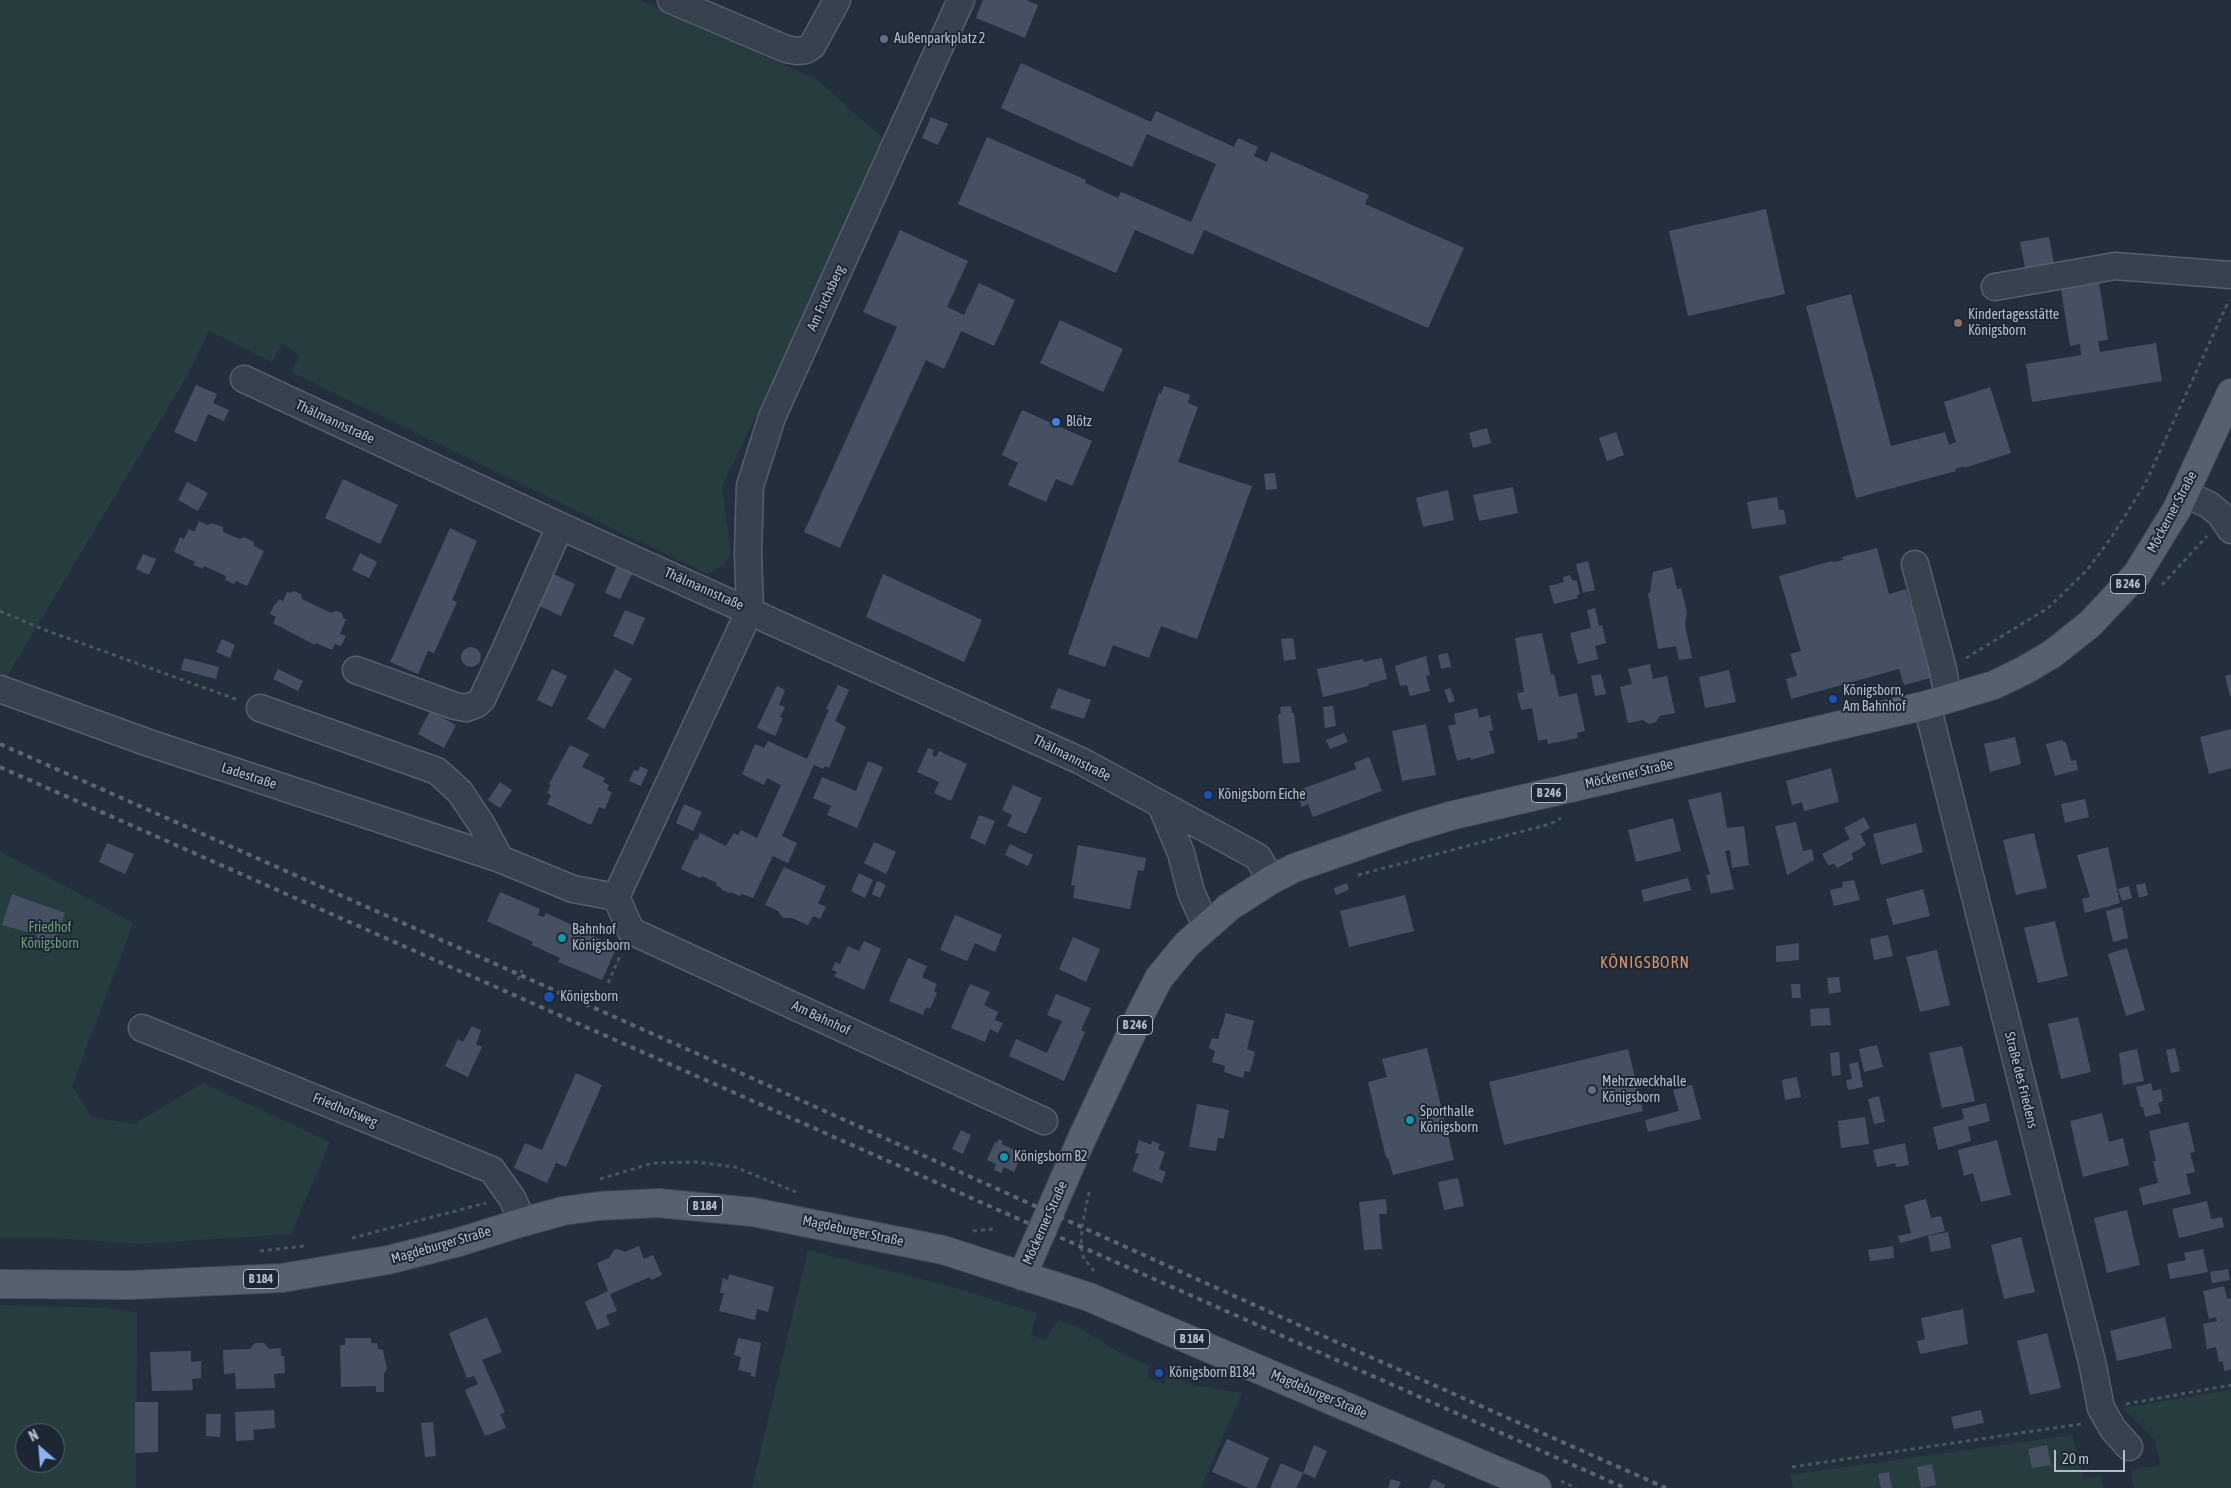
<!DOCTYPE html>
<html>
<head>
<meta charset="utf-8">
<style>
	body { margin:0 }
	#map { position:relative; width:2231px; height:1488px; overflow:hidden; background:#242f3e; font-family:"Asap Condensed",sans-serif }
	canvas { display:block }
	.north { position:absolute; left:15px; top:1423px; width:50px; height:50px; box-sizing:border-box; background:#1d2633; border:1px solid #59626f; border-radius:50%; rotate:333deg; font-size:14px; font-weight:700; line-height:20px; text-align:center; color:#b4bcc9 }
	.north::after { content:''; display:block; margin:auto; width:18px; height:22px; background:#8ab4f8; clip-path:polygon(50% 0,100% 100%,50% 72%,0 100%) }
	.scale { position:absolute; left:2054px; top:1450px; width:71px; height:22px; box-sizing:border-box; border:2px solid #b4bcc9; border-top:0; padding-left:6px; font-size:15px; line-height:18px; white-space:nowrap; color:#b4bcc9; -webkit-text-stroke:4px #1d2633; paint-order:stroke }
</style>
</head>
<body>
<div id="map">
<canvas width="2231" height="1488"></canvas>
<div class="north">N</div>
<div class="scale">20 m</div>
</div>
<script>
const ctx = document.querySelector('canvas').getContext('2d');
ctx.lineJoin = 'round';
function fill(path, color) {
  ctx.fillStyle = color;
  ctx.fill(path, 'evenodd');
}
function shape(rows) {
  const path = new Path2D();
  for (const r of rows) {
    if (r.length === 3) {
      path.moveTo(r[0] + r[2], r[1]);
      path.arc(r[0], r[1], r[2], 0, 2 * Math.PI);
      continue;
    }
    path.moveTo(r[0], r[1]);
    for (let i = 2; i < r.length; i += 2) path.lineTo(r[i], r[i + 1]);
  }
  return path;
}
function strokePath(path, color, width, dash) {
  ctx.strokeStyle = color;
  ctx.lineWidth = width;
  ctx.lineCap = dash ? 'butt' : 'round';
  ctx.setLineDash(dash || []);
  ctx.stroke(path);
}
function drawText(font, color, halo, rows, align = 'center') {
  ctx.font = font + ' "Asap Condensed",sans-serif';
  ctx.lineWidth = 4;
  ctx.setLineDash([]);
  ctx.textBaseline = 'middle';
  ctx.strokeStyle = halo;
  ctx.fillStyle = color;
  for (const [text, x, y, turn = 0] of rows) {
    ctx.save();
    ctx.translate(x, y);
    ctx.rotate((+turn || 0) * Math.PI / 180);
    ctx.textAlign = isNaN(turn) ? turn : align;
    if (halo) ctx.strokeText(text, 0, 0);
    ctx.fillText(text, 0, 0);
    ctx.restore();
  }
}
const green = shape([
	[0,0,640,0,816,79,887,142,722,487,731,553,724,565,707,574,291,372,300,355,282,344,272,362,209,331,187,376,3,683,0,682],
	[0,851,133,923,72,1086,92,1117,134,1124,203,1083,330,1142,291,1234,140,1244,54,1238,0,1238],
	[808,1250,952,1287,1037,1313,1031,1335,1046,1340,1058,1320,1078,1327,1120,1353,1150,1366,1147,1378,1164,1384,1167,1375,1198,1386,1242,1393,1201,1488,752,1488],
	[0,1305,105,1308,137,1312,136,1488,0,1488],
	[25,1433,55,1433,55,1463,25,1463],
	[2231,1390,2231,1488,2134,1488,2130,1470,2161,1465,2154,1439,2123,1408],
	[2072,1435,2084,1479,2101,1476,2103,1488,1793,1488,1790,1475]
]);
const building = shape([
	[983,0,1026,0,1038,5,1025,38,976,18],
	[1021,63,1151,122,1156,111,1234,147,1238,138,1258,147,1254,156,1267,162,1271,152,1369,195,1365,204,1464,248,1428,328,1204,230,1193,255,1135,230,1116,273,958,204,987,137,1086,180,1085,183,1118,198,1121,192,1191,222,1216,164,1147,134,1132,167,1001,108],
	[931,117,948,124,938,145,922,138],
	[1766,209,1785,294,1688,316,1669,231],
	[900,230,968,261,947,307,964,315,979,283,1015,300,994,346,961,331,944,369,926,360,840,548,804,532,897,327,863,312],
	[2049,237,2054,263,2025,268,2020,242],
	[2099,282,2108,340,2098,341,2100,352,2156,343,2162,381,2032,402,2026,364,2081,355,2080,344,2070,346,2061,289],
	[1851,294,1891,446,1945,432,1949,445,1956,442,1944,402,1990,387,2011,453,1964,468,1964,466,1955,469,1956,471,1856,498,1806,306],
	[1060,320,1123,349,1103,392,1040,363],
	[196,385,217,394,213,403,229,410,224,421,208,414,196,442,174,432],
	[1164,386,1190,395,1188,403,1198,407,1178,462,1252,486,1197,639,1161,626,1149,658,1113,645,1105,667,1068,654,1159,393,1161,394],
	[1022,410,1092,441,1072,486,1056,479,1046,502,1008,485,1018,463,1002,455],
	[1487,428,1491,443,1473,448,1469,433],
	[1616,432,1624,455,1607,461,1599,438],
	[1275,473,1277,489,1266,490,1264,474],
	[343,479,398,505,380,544,325,518],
	[187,482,208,493,198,511,178,500],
	[1513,487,1518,513,1479,521,1473,495],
	[1448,490,1454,520,1423,527,1416,498],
	[1777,497,1779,510,1784,510,1786,524,1752,529,1747,502],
	[199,521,208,525,212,523,223,527,223,532,240,539,244,537,254,542,254,546,264,551,247,586,236,581,234,584,225,580,226,576,204,566,203,569,193,565,195,562,174,552,180,537,184,539,189,529,194,532],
	[450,528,477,541,452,600,457,602,434,653,428,651,418,674,390,662],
	[1877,548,1889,594,1906,589,1910,604,1913,603,1916,613,1913,613,1931,678,1904,685,1899,669,1791,699,1786,679,1797,676,1790,654,1801,651,1779,576,1832,561,1833,562,1843,560,1842,557],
	[360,553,377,562,369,578,352,570],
	[143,554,156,559,149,575,136,569],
	[1588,561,1595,590,1583,593,1576,564],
	[617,565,633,572,620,599,605,593],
	[1672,567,1677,589,1681,588,1687,612,1685,625,1692,658,1679,660,1676,646,1658,649,1648,593,1650,593,1653,572],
	[549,572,575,584,561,616,535,604],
	[883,574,982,620,964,662,866,617],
	[1570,575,1572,580,1577,581,1580,594,1577,595,1578,598,1554,604,1549,586,1564,582,1563,577],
	[294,591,301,594,302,599,331,613,336,611,342,613,343,618,346,619,340,634,346,636,341,646,335,644,332,650,316,643,315,645,273,623,276,617,270,614,275,603,276,604,279,599,283,601,287,592,290,593],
	[1595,608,1599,626,1602,625,1606,643,1595,646,1598,659,1578,664,1570,633,1591,628,1587,610],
	[625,610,645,618,633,645,613,636],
	[1542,633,1551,675,1554,674,1559,697,1577,693,1585,731,1577,733,1578,738,1548,744,1547,739,1538,741,1532,708,1521,710,1517,693,1524,692,1515,638],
	[1293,638,1296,659,1284,661,1281,639],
	[222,639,235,645,230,658,216,652],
	[471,657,10],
	[1448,653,1451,667,1441,669,1438,655],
	[1426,656,1430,675,1426,676,1430,691,1410,696,1407,685,1400,686,1395,666],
	[184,658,219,667,216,679,181,670],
	[1382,658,1387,679,1368,684,1369,686,1323,697,1317,669,1363,659,1364,662],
	[1650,664,1653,679,1667,676,1675,713,1660,716,1656,722,1649,724,1643,720,1628,723,1620,687,1632,684,1628,669],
	[278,669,303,681,298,691,273,679],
	[552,669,567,676,552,707,537,700],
	[615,669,632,679,604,729,587,719],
	[1729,670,1736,702,1705,708,1699,677],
	[1601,674,1606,694,1595,696,1591,676],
	[2231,674,2231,696,2230,696,2225,676],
	[838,685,849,690,835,721,846,727,829,768,825,766,823,769,814,765,782,836,797,843,788,863,773,856,753,898,742,894,740,896,730,892,729,893,722,890,722,889,716,885,717,883,702,876,700,878,681,869,695,839,697,840,700,833,726,846,734,833,738,835,741,830,757,838,781,785,767,778,764,785,742,774,755,744,764,748,768,741,807,759,829,710,826,709],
	[777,686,785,690,779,705,785,707,780,717,783,718,775,736,757,728],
	[1058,688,1091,700,1084,719,1050,708],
	[1450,688,1455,701,1449,703,1444,690],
	[1291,706,1292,713,1294,713,1300,762,1283,764,1278,714,1281,714,1280,707],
	[1333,706,1336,726,1325,728,1323,707],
	[1477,708,1479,718,1490,715,1493,730,1489,731,1495,753,1471,760,1470,757,1457,761,1448,726,1456,724,1454,714],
	[430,711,456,725,444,748,418,734],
	[1426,724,1436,775,1402,781,1392,731],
	[2231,729,2231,768,2209,774,2200,737],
	[1344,733,1348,742,1330,749,1326,740],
	[2015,737,2021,764,1990,772,1984,744],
	[2063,740,2063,742,2066,742,2071,761,2076,760,2078,770,2055,776,2046,744],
	[570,745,589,754,582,767,605,778,603,782,609,785,607,790,612,792,605,809,599,807,591,825,547,804,551,795,547,793,551,785,549,784],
	[928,748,934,750,932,755,936,757,939,751,967,764,951,801,934,793,939,782,917,772],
	[1369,757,1382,791,1313,817,1308,804,1302,807,1297,795,1304,793,1302,789,1356,769,1354,763],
	[868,761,883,767,857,828,827,815,831,806,813,798,822,777,856,791],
	[640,766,648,770,641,786,629,781,634,770,638,771],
	[1831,768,1839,802,1804,811,1802,802,1792,805,1786,781],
	[500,782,512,790,500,808,488,800],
	[1013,785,1042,798,1026,834,1007,826,1012,815,1002,810],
	[1721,792,1727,828,1744,826,1749,865,1732,868,1730,850,1725,851,1734,889,1711,894,1706,875,1710,874,1688,800],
	[2085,799,2089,817,2065,823,2061,804],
	[684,804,702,812,693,831,676,823],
	[979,815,995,821,985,845,970,838],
	[1864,817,1870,828,1860,834,1866,845,1851,854,1854,859,1837,868,1834,863,1829,866,1822,854,1850,839,1844,828],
	[1673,818,1681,851,1636,862,1628,830],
	[1796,822,1803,851,1812,849,1814,860,1787,875,1775,826],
	[1916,823,1923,852,1881,865,1873,834],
	[2034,833,2047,888,2016,895,2003,840],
	[874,842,896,852,886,874,864,863],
	[107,843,134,854,125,874,99,862],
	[1010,844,1033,855,1028,866,1005,855],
	[1078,845,1146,858,1144,871,1138,870,1130,909,1073,898,1075,886,1071,885],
	[2108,847,2120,903,2085,913,2082,899,2090,897,2077,855],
	[784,867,826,886,818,903,826,907,820,919,813,916,808,925,792,918,783,918,778,911,765,905],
	[859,873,873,880,865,898,851,891],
	[1688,878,1691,890,1644,902,1641,890],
	[1854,880,1860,900,1834,906,1830,890,1843,887,1842,882],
	[877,881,886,885,880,898,872,894],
	[1347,883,1349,890,1336,895,1334,888],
	[2145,883,2148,895,2139,898,2136,885],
	[2129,886,2132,898,2122,901,2118,889],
	[1923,889,1930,916,1893,925,1886,899],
	[500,892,540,909,538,915,544,917,546,913,579,928,581,923,594,929,591,935,617,947,602,980,558,962,560,958,532,945,533,942,487,921],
	[12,894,65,913,56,941,46,938,44,943,36,940,38,935,2,925],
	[1405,895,1414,931,1349,947,1340,911],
	[2122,907,2128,938,2113,942,2106,911],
	[955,915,1002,935,995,952,975,943,967,961,940,950],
	[2055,921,2068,976,2038,983,2024,928],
	[1888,935,1893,956,1874,960,1870,939],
	[1073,937,1100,949,1086,982,1059,969],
	[864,941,881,949,864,990,834,976,837,972,832,970,835,962,840,964,848,946,859,951],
	[1799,943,1799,960,1776,962,1776,946],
	[2127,948,2145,1010,2126,1016,2108,954],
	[1937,950,1950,1005,1920,1012,1906,957],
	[908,958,927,966,922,977,937,984,934,991,937,993,930,1009,926,1007,923,1015,889,1001],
	[1839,977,1841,992,1829,994,1827,978],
	[970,984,990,992,984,1005,998,1012,995,1020,1003,1023,998,1033,990,1029,985,1042,951,1028],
	[1791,984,1800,984,1801,998,1792,998],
	[1056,994,1091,1008,1081,1030,1085,1032,1064,1081,1009,1056,1016,1039,1047,1053,1062,1021,1047,1015],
	[1829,1008,1831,1025,1811,1026,1810,1009],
	[1226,1013,1254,1021,1247,1049,1255,1052,1250,1072,1245,1071,1243,1078,1224,1072,1225,1066,1212,1062,1215,1051,1209,1048,1212,1038,1218,1039],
	[2078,1017,2091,1072,2061,1079,2048,1024],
	[472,1026,481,1030,476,1044,482,1047,468,1077,445,1066,458,1039,463,1042],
	[1877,1045,1883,1067,1864,1072,1859,1049],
	[1962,1046,1975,1101,1942,1108,1929,1053],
	[1427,1048,1454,1160,1393,1175,1388,1158,1386,1158,1368,1082,1387,1077,1382,1059],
	[2175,1048,2180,1071,2171,1073,2166,1050],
	[1628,1049,1643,1111,1504,1145,1489,1082],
	[2137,1049,2144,1081,2123,1085,2119,1053],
	[1839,1052,1841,1075,1832,1076,1830,1053],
	[1858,1062,1863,1087,1848,1090,1846,1080,1852,1079,1849,1064],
	[576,1073,602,1085,566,1167,556,1163,547,1183,514,1168,525,1143,542,1150],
	[1797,1077,1801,1097,1785,1100,1782,1080],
	[2151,1083,2153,1091,2161,1089,2163,1101,2158,1103,2161,1113,2145,1117,2143,1107,2141,1107,2136,1087],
	[1692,1085,1701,1119,1648,1132,1645,1120,1679,1111,1673,1090],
	[1879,1096,1885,1122,1874,1124,1868,1099],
	[1986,1103,1990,1121,1968,1127,1971,1141,1938,1150,1933,1127,1964,1119,1962,1109],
	[1197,1104,1229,1110,1224,1138,1218,1138,1216,1151,1189,1147],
	[2102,1113,2109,1142,2123,1138,2129,1165,2083,1177,2070,1121],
	[1865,1117,1869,1144,1841,1148,1838,1121],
	[2188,1122,2195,1152,2190,1153,2195,1172,2186,1174,2191,1194,2143,1205,2139,1188,2158,1183,2153,1161,2156,1161,2149,1131],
	[961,1130,971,1135,963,1154,952,1149],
	[998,1139,1003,1141,1002,1144,1022,1154,1014,1172,1004,1167,1001,1173,994,1170,996,1164,987,1160,995,1142,997,1143],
	[1139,1140,1151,1145,1152,1141,1160,1144,1158,1149,1165,1152,1159,1169,1166,1172,1162,1183,1132,1171,1139,1154,1135,1153],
	[1997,1140,2011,1195,1981,1202,1973,1173,1964,1176,1958,1150],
	[1905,1143,1909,1165,1896,1167,1895,1163,1877,1167,1873,1150],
	[1458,1178,1464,1206,1444,1210,1438,1182],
	[1386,1199,1387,1214,1379,1214,1382,1249,1364,1250,1359,1202],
	[1926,1199,1931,1218,1941,1216,1945,1231,1900,1243,1898,1236,1911,1233,1904,1205],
	[2207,1201,2211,1219,2222,1217,2224,1227,2179,1238,2172,1209],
	[2127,1210,2140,1265,2107,1273,2094,1218],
	[1948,1232,1951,1248,1931,1252,1928,1236],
	[2021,1237,2035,1292,2004,1299,1991,1245],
	[639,1246,644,1259,653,1255,662,1275,651,1280,650,1277,610,1294,617,1311,606,1315,610,1325,597,1330,585,1302,608,1291,597,1263,609,1258,614,1250,617,1249,625,1252],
	[1893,1246,1894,1258,1870,1261,1868,1250],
	[2203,1249,2208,1272,2170,1279,2167,1264,2186,1260,2184,1253],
	[2228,1269,2230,1280,2212,1283,2210,1272],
	[729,1274,774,1287,768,1312,757,1309,755,1320,719,1311,724,1293,720,1293,723,1278,728,1280],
	[2224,1286,2227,1299,2231,1298,2231,1369,2224,1371,2223,1361,2219,1362,2216,1347,2207,1349,2203,1324,2217,1321,2216,1317,2209,1319,2203,1291],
	[1963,1309,1968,1344,1920,1354,1917,1341,1925,1339,1921,1318],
	[487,1317,502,1352,482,1360,505,1412,500,1414,506,1428,485,1436,465,1390,478,1384,474,1376,467,1378,449,1333],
	[2165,1317,2172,1348,2117,1361,2110,1331],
	[2047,1333,2061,1388,2030,1395,2017,1341],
	[345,1338,371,1338,371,1343,377,1343,378,1349,383,1350,387,1369,384,1373,384,1392,376,1392,376,1386,341,1387,340,1345,345,1345],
	[738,1338,761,1343,755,1377,751,1376,751,1373,738,1370,741,1357,734,1355],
	[255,1343,264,1343,269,1349,281,1348,281,1356,284,1356,285,1373,274,1374,275,1388,236,1389,235,1373,224,1374,223,1350,250,1349],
	[191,1351,191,1362,201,1361,201,1378,192,1379,193,1390,152,1391,150,1352],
	[135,1402,158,1402,158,1452,135,1453],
	[274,1410,275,1428,253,1430,254,1440,236,1441,235,1412],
	[1981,1410,1984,1423,1954,1429,1951,1417],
	[206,1414,221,1414,220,1437,206,1436],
	[433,1422,436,1456,425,1457,421,1423],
	[1227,1439,1269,1458,1256,1488,1249,1488,1212,1472],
	[1314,1445,1327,1451,1315,1478,1303,1473],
	[2047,1445,2051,1465,2032,1468,2028,1449],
	[1281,1463,1303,1473,1296,1488,1270,1488],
	[1932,1464,1936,1485,1921,1488,1917,1467],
	[1889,1472,1892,1488,1881,1488,1878,1474],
	[1391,1479,1401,1482,1398,1488,1388,1488],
	[1433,1479,1445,1485,1444,1488,1429,1488]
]);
const path = shape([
	[2162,585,2207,536],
	[0,611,45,630,238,700],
	[1966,658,2048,608,2087,570,2111,538,2145,484,2229,300],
	[1358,875,1550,824,1561,818],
	[518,980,522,970],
	[608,983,621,954],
	[600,1179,653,1163,696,1162,735,1167,796,1192],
	[1089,1192,1082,1226,1081,1247,1084,1259,1094,1271],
	[973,1231,994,1229],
	[352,1238,486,1203],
	[260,1251,304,1246],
	[2126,1404,2231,1385],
	[1792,1467,2081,1424],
	[1561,1481,1576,1488]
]);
const minor = shape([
	[671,0,786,49,797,51,806,50,812,46,837,0],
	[1995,287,2115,266,2231,275],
	[244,379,560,526,1081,761,1258,857,1271,880],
	[2184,493,2209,505,2220,514,2231,530],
	[1915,564,1943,669,1948,699],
	[356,670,455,706,466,708,477,704,482,699,505,650,560,526],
	[0,689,149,743,500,859,573,889,616,897,631,931,1044,1121],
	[1927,705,2092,1362,2101,1408,2113,1429,2129,1447],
	[260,708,437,771,460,792,482,825,500,859],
	[1161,805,1181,853,1191,892,1206,926],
	[616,897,750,610,748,554,750,486,772,417,961,0],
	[142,1028,492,1170,512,1198,523,1222]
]);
const major = shape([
	[1022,1276,1083,1136,1142,1011,1159,978,1187,944,1229,907,1271,880,1294,868,1406,829,1454,815,1927,705,1994,685,2025,670,2052,654,2090,624,2137,574,2177,509,2231,393],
	[0,1284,132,1285,282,1278,388,1260,459,1242,523,1222,563,1211,599,1206,658,1203,753,1212,943,1250,1089,1297,1537,1488]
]);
const rail = shape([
	[0,744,725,1066,1323,1336,1666,1488],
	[0,767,1625,1488]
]);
const markers = [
	[884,39,5,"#5c6f8a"],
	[1958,323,5,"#8d6e63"],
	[1056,422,5,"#3f7fe0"],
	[1833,699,5,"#1a4fb4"],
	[1208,795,5,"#1a4fb4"],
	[562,938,5,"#0f9aa8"],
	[549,997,6,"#1a4fb4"],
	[1592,1090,5,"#5c6f8a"],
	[1410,1120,5,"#0f9aa8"],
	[1004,1157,5,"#0f9aa8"],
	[1159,1373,5,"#1a4fb4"]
];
const shields = [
	[2128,584,35],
	[1549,793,35],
	[1135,1025,35],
	[705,1206,35],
	[261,1279,35],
	[1192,1339,35]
];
const shieldNames = [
	["B 246",2128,584],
	["B 246",1549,793],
	["B 246",1135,1025],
	["B 184",705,1206],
	["B 184",261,1279],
	["B 184",1192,1339]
];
const poiNames = [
	["Außenparkplatz 2",894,39],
	["Kindertagesstätte",1968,315],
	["Königsborn",1968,331],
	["Blötz",1066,422],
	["Königsborn,",1843,691],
	["Am Bahnhof",1843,707],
	["Königsborn Eiche",1218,795],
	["Bahnhof",572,930],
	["Königsborn",572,946],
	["Königsborn",560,997],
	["Mehrzweckhalle",1602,1082],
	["Königsborn",1602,1098],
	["Sporthalle",1420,1112],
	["Königsborn",1420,1128],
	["Königsborn B2",1014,1157],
	["Königsborn B184",1169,1373]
];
const streetNames = [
	["Am Fuchsberg",826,298,-65],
	["Thälmannstraße",335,422,25],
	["Möckerner Straße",2172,512,-62],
	["Thälmannstraße",704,589,24],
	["Thälmannstraße",1072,758,27],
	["Möckerner Straße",1629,774,-13],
	["Ladestraße",249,776,18],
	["Am Bahnhof",821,1018,25],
	["Straße des Friedens",2021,1080,76],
	["Friedhofsweg",345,1110,22],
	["Möckerner Straße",1045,1223,-66],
	["Magdeburger Straße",853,1231,12],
	["Magdeburger Straße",441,1245,-16],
	["Magdeburger Straße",1319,1394,23]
];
const parkNames = [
	["Friedhof",50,928],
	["Königsborn",50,944]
];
const quarterNames = [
	["KÖNIGSBORN",1645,963]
];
fill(green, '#263c3f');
fill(building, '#455162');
strokePath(minor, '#565f6c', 29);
strokePath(major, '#414a57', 30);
strokePath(path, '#44595c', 3, [4, 4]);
strokePath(minor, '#38414e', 26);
strokePath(major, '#56606e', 28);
strokePath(rail, '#5a6575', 4, [5, 5]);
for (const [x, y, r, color] of markers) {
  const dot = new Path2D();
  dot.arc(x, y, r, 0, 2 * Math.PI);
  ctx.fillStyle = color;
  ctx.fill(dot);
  strokePath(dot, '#1d2633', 2);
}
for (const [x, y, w] of shields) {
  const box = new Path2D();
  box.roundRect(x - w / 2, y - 9.5, w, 19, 4);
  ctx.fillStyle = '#1d2633';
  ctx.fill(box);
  strokePath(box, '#b4bcc9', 1);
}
drawText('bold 12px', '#b4bcc9', null, shieldNames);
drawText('14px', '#b4bcc9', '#1d2633', poiNames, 'left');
drawText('14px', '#b4bcc9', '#1d2633', streetNames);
drawText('14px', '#6b9a76', '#1d2633', parkNames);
ctx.letterSpacing = '1px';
drawText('16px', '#d59563', '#1d2633', quarterNames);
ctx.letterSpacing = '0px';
</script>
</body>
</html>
